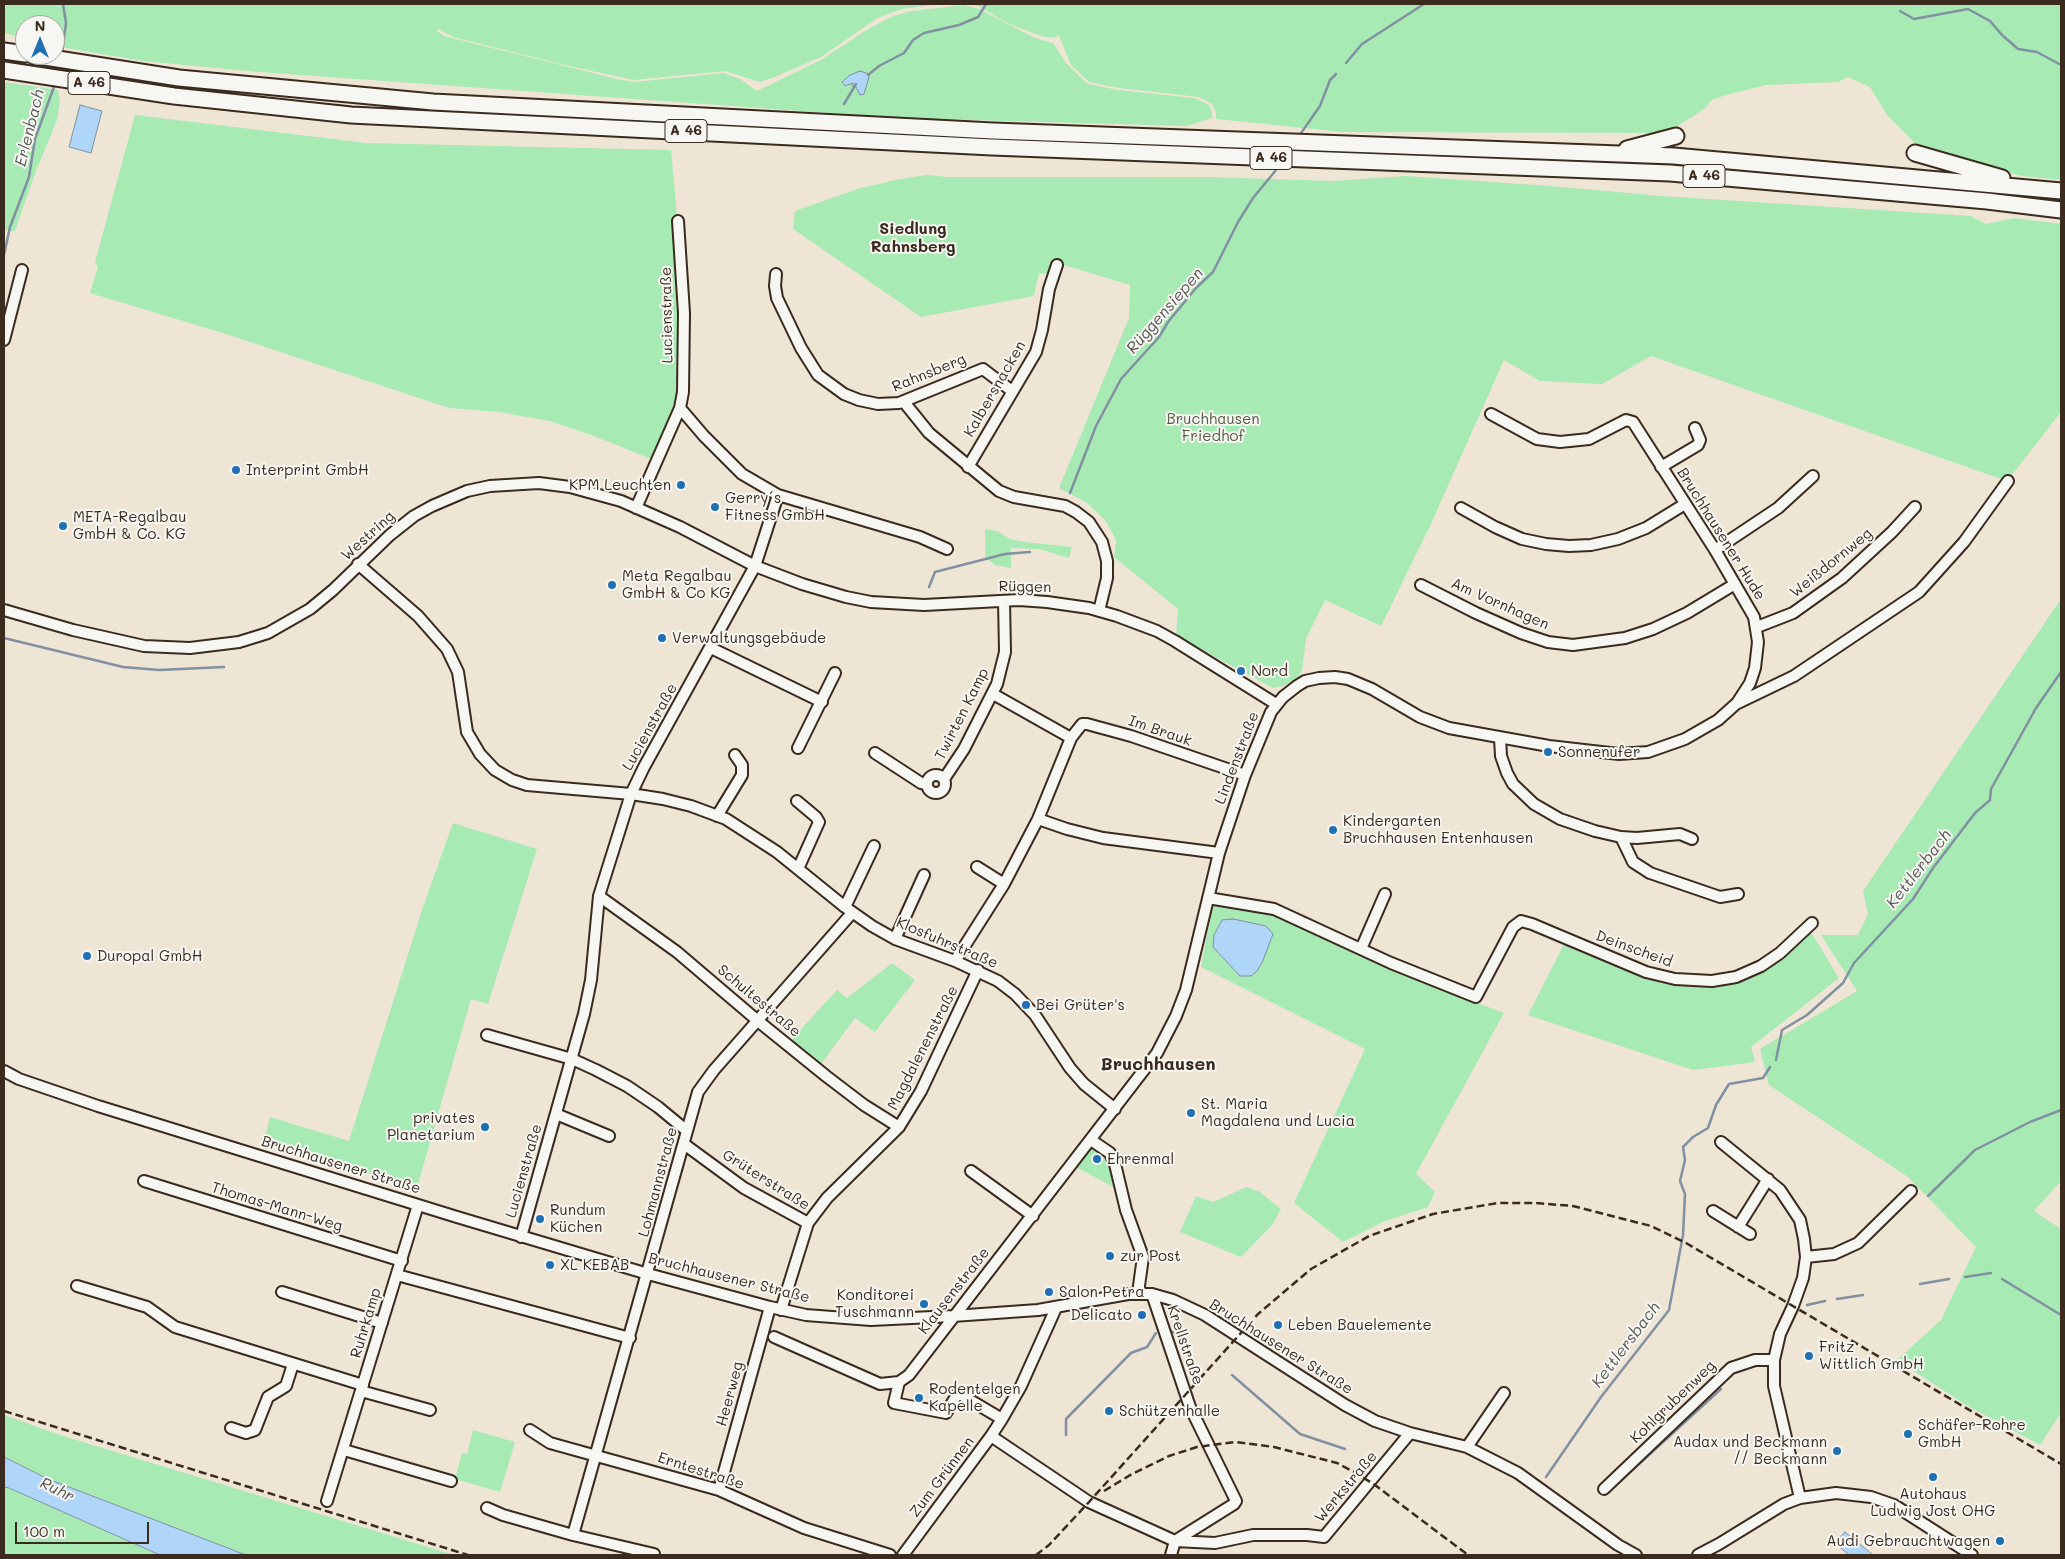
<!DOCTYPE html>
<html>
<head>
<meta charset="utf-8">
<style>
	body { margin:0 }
	#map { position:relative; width:2065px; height:1559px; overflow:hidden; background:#efe5d5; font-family:Mali,sans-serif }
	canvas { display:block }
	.frame { position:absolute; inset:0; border:5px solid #3b2a1e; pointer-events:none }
	.north { position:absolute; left:15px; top:15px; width:50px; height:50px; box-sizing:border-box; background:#f6f6f2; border:1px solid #aba49d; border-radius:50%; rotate:0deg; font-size:14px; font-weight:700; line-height:20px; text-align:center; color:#3b2a1e }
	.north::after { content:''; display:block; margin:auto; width:18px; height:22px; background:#1f6fb2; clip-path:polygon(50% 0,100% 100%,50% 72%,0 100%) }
	.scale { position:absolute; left:15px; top:1522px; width:134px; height:22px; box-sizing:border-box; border:2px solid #3b2a1e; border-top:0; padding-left:6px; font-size:15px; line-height:18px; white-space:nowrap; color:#3b2a1e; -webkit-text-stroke:4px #f6f6f2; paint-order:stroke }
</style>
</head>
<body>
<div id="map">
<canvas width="2065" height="1559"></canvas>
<div class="frame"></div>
<div class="north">N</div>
<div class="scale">100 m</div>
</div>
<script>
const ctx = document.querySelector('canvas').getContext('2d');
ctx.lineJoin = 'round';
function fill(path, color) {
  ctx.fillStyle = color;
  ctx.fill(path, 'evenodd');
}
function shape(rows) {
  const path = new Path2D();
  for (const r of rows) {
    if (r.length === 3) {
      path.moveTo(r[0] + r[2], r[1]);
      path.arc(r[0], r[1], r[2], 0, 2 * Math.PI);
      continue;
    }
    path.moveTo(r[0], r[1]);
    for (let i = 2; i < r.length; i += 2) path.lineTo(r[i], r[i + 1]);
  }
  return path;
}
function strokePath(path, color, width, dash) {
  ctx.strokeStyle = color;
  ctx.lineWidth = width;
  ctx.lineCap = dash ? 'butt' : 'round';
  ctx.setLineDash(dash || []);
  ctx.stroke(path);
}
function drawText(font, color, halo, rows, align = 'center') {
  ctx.font = font + ' Mali,sans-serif';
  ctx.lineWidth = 4;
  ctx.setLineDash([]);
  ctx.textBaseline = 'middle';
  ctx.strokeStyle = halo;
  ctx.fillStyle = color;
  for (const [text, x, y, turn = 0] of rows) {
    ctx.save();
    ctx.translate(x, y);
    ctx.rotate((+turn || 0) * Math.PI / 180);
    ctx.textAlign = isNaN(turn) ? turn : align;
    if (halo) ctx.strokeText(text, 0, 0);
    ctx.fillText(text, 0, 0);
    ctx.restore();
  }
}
const green = shape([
	[4,4,941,4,902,9,888,14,876,19,821,57,777,76,760,82,725,71,634,80,560,64,453,37,438,29,437,31,444,36,617,79,635,82,724,73,740,79,757,91,821,60,868,29,893,16,911,11,964,5,979,9,1035,38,1053,43,1066,63,1088,84,1118,90,1194,98,1209,105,1212,112,1212,118,1187,126,899,118,259,72,143,61,60,47,55,46,55,25,25,25,25,38,4,33],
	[971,4,2061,4,2061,180,2022,176,1944,156,1919,147,1887,115,1870,87,1848,77,1838,82,1766,85,1726,95,1712,100,1704,109,1667,133,1343,132,1216,119,1216,112,1212,104,1199,97,1119,88,1089,82,1071,65,1059,36,1051,38,1041,36,1007,23,980,7],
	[4,82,58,90,60,101,57,120,34,176,15,231,4,230],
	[135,115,366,143,671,150,676,204,682,334,681,393,654,460,594,436,550,421,499,412,449,408,226,334,90,293,98,267,95,262],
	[926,175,948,177,1209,177,1332,181,1406,176,1551,186,1662,196,1971,216,1986,224,2015,218,2061,224,2061,412,2007,481,1651,356,1602,384,1540,381,1504,360,1430,526,1381,626,1325,600,1306,639,1302,671,1296,679,1282,686,1273,688,1176,636,1178,609,1114,557,1116,540,1106,521,1086,502,1059,488,1129,318,1130,285,1054,262,1049,274,1039,273,1034,296,921,317,793,229,795,211,857,189,900,179],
	[985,529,997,531,1010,539,1025,542,1072,547,1069,558,1039,549,1011,548,1011,568,995,565,985,557],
	[2061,599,2061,1181,2034,1211,2061,1229,2061,1413,2040,1445,1966,1405,1897,1360,1941,1320,1976,1247,1908,1177,1769,1085,1760,1049,1857,991,1821,935,1858,935,1868,914,1863,891],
	[453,823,537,849,488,1004,471,999,417,1188,264,1141,270,1117,349,1141,423,907],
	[1213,904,1286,913,1390,970,1504,1013,1416,1174,1435,1192,1428,1207,1385,1221,1343,1242,1294,1203,1365,1049,1201,967],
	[1806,924,1839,978,1751,1047,1755,1062,1693,1070,1528,1015,1567,938,1658,973,1721,978,1768,959],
	[892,963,915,980,875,1032,855,1018,821,1064,791,1040,837,990,847,998],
	[1093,1146,1110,1157,1117,1189,1076,1167],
	[1247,1187,1260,1192,1281,1209,1273,1224,1241,1257,1180,1232,1196,1196,1213,1202],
	[4,1415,60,1435,454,1555,246,1555,48,1479,4,1457],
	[473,1430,515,1442,500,1492,455,1479,462,1453,467,1454],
	[4,1487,9,1488,160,1555,4,1555]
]);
const water = shape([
	[860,71,869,74,869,77,864,94,860,95,856,87,853,87,853,83,845,86,842,82,850,75,860,71],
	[80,105,102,111,91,153,69,147,80,105],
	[1233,919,1266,926,1273,934,1262,963,1257,971,1251,976,1240,976,1213,947,1214,935,1222,920,1233,919],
	[4,1457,48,1479,246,1555,160,1555,9,1488,4,1487,4,1457],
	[1845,1532,1873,1555,1849,1555,1835,1543,1845,1532]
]);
const stream = shape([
	[1900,11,1914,19,1968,9,1990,21,2002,35,2018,49,2037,52,2061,65],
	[62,54,66,23,63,4],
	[1346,63,1362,44,1424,4],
	[868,75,879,66,904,53,913,40,924,33,959,25,978,17,986,4],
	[844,104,856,84],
	[1299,136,1320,106,1330,80,1336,74],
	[4,255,10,227,29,177,35,139,55,84],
	[1070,493,1096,426,1121,379,1159,337,1168,322,1196,288,1213,272,1238,222,1253,198,1281,164],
	[929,587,935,572,1005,554,1030,552],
	[4,638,123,667,159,670,224,667],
	[1776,1060,1782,1030,1807,1015,1843,983,1854,963,1913,899,1933,868,1975,813,1990,800,1991,789,2015,746,2036,708,2061,672],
	[1928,1196,1975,1150,2030,1122,2061,1110],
	[1965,1277,1991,1273],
	[2002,1279,2061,1315],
	[1920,1284,1949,1279],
	[1837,1299,1863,1295],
	[1807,1305,1825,1301],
	[1169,1330,1178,1335],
	[1232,1375,1300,1434,1345,1449],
	[1066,1435,1066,1419,1131,1353,1147,1347,1156,1333],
	[1546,1477,1601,1397,1669,1310,1683,1235,1685,1194,1680,1181,1685,1160,1683,1147,1693,1137,1708,1128,1716,1105,1729,1084,1763,1078,1770,1067],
	[1615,1486,1721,1389]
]);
const minor = shape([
	[678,221,684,313,683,392,680,408],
	[776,274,775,286,777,298,801,348,818,375,844,394,859,400,878,404,899,403,983,369,1012,391],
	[4,340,22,270],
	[904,402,929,433,999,491,1014,497,1065,506,1076,512,1089,522,1102,542,1107,561,1107,578,1099,611],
	[968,467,1036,352,1042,330,1049,289,1057,265],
	[1661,467,1698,445,1700,440,1695,428],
	[636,508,680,408,704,436,742,474,778,495,920,537,947,549],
	[1461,508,1495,527,1522,539,1546,544,1569,546,1591,545,1618,539,1646,528,1685,504],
	[1715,550,1778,508,1813,476],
	[358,564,418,616,447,649,458,672,467,732,480,754,495,770,512,780,527,785,631,794,663,799,691,806,726,819,777,852,845,907,872,926,895,939,955,961,998,981,1015,994,1035,1015,1070,1068,1084,1084,1115,1109],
	[1421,585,1476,613,1521,633,1548,642,1573,645,1625,638,1653,629,1687,613,1735,584],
	[4,610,73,630,144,646,190,648,239,642,268,633,310,609,333,590,390,535,414,516,432,506,467,491,490,486,539,483,570,487,621,501,680,527,755,566,802,584,846,597,871,602,924,605,1019,600,1047,602,1089,608,1117,616,1157,631,1175,641,1276,704],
	[1757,627,1793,613,1842,578,1892,532,1915,507],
	[711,648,822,702],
	[993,694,1071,738],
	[1738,703,1794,676,1919,592,1964,542,2008,481],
	[1500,738,1501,756,1507,773,1513,784,1534,804,1560,819,1595,831,1621,837,1633,862,1650,873,1720,897,1738,894],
	[798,748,835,673],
	[875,753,921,783,927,784],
	[936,784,9],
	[944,779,964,749,997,684,1005,652,1004,601],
	[797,801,816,817,819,822,798,869],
	[717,816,742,775,742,765,735,755],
	[1038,819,1067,829,1103,838,1219,853],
	[1621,837,1637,838,1680,834,1692,839],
	[977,867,1004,884],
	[599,896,677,952,758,1021,826,1076,864,1105,899,1127],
	[1208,898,1274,909,1391,963,1476,997,1513,927,1521,921,1532,924,1646,972,1675,979,1712,981,1736,977,1761,966,1780,953,1812,923],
	[845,907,874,846],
	[895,939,924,875],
	[1361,949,1385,894],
	[955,961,1004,884,1038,819,1071,738,1082,724,1087,724,1131,736,1245,775],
	[487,1035,572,1059,596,1070,627,1086,658,1107,687,1131],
	[4,1071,19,1079,98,1106,457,1217,648,1274,770,1307,806,1315,871,1320,953,1316,1038,1310,1128,1294,1152,1294,1173,1300,1205,1315,1345,1405,1375,1421,1410,1433,1467,1447,1518,1473,1618,1545,1636,1555],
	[556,1114,609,1136],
	[1091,1140,1110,1153,1115,1164,1126,1210,1143,1257,1138,1293],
	[1721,1142,1780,1190,1800,1220,1804,1239,1806,1257,1803,1278,1793,1306,1780,1334,1774,1360,1774,1386,1800,1498],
	[684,1144,744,1188,808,1223],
	[971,1171,1033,1216],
	[144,1181,402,1261],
	[1713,1211,1750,1234],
	[1738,1227,1768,1179],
	[521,1237,584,1014,591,980,599,896,631,794,644,767,755,566,778,495],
	[1806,1257,1834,1254,1858,1243,1911,1191],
	[397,1275,630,1338],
	[77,1286,147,1307,175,1327,363,1385],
	[282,1292,382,1323],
	[1152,1294,1190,1407,1236,1501,1234,1504,1175,1541],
	[781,1310,808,1223,827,1198,899,1127,921,1091,978,970],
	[774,1337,880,1384,899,1382,909,1375,1157,1053,1176,1016,1186,990,1219,853,1245,775,1271,712,1283,697,1297,686,1305,681,1319,678,1335,677,1348,679,1372,689,1420,717,1449,728,1549,746,1619,754,1648,752,1685,739,1718,720,1737,703,1750,683,1755,668,1758,642,1754,617,1715,550,1633,422,1626,420,1589,439,1560,442,1537,439,1491,414],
	[899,1382,894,1403,946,1413,958,1393,1002,1419],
	[361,1391,430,1410],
	[231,1428,246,1433,255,1430,268,1397,286,1386,293,1364],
	[530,1430,550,1443,719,1490,804,1528,890,1555],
	[991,1436,1089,1502,1175,1541,1215,1543,1253,1535,1307,1535,1324,1537,1410,1433],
	[1467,1447,1504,1393],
	[344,1450,451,1481],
	[1604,1489,1731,1368,1755,1360,1774,1360],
	[719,1490,770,1307],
	[327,1501,418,1205],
	[487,1508,503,1515,573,1535,654,1554],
	[573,1535,698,1092,714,1070,852,913],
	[903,1555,991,1436,1002,1419,1021,1386,1056,1308],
	[1171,1555,1175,1541],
	[1698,1555,1719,1544,1784,1504,1800,1498,1836,1493,1871,1497,1894,1505,1972,1555]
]);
const highway = shape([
	[4,51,25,54],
	[32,55,179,78,433,102,993,131,1674,156,2061,191],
	[4,70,174,96,351,115,992,147,1670,173,1987,201,2061,210],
	[1627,149,1676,136],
	[1915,153,2002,178]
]);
const rail = shape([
	[4,1411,468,1555],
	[1104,1491,1132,1474,1169,1456,1197,1447,1235,1442,1274,1447,1337,1463,1354,1472,1375,1485,1468,1555],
	[1036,1555,1049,1545,1089,1502,1258,1314,1311,1269,1369,1236,1433,1214,1498,1203,1535,1203,1573,1206,1651,1226,1686,1243,2061,1464]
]);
const markers = [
	[236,470,5,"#1f6fb2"],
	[681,485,5,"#1f6fb2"],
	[715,507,5,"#1f6fb2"],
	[63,526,5,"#1f6fb2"],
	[612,585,5,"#1f6fb2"],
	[662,638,5,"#1f6fb2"],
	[1241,671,5,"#1f6fb2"],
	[1548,752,5,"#1f6fb2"],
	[1333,830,5,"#1f6fb2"],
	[87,956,5,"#1f6fb2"],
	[1026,1005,5,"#1f6fb2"],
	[1191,1113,5,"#1f6fb2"],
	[485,1127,5,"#1f6fb2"],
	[1097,1159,5,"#1f6fb2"],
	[540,1219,5,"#1f6fb2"],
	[1110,1256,5,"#1f6fb2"],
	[550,1265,5,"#1f6fb2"],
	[1049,1292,5,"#1f6fb2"],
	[924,1304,5,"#1f6fb2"],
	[1142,1315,5,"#1f6fb2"],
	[1278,1325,5,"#1f6fb2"],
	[1809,1356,5,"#1f6fb2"],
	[919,1398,5,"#1f6fb2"],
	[1109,1411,5,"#1f6fb2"],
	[1908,1434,5,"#1f6fb2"],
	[1837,1451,5,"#1f6fb2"],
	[1933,1477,5,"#1f6fb2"],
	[2000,1541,5,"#1f6fb2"]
];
const shields = [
	[89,83,42],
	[686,131,42],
	[1271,158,42],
	[1704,176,42]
];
const shieldNames = [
	["A 46",89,83],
	["A 46",686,131],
	["A 46",1271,158],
	["A 46",1704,176]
];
const streetNames = [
	["Lucienstraße",667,315,-91],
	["Rahnsberg",929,373,-22],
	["Kalbersnacken",995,389,-60],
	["Bruchhausener Hude",1721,534,58],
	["Westring",368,536,-42],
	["Weißdornweg",1831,563,-39],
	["Rüggen",1025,587,1],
	["Am Vornhagen",1500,604,24],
	["Twirten Kamp",962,714,-63],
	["Lucienstraße",650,727,-61],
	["Im Brauk",1160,731,19],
	["Lindenstraße",1237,758,-69],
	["Klosfuhrstraße",947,943,23],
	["Deinscheid",1634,949,20],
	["Schultestraße",759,1001,40],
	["Magdalenenstraße",923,1048,-63],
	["Bruchhausener Straße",341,1165,17],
	["Lucienstraße",524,1171,-74],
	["Grüterstraße",766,1180,32],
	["Lohmannstraße",658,1182,-75],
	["Thomas-Mann-Weg",277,1207,17],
	["Bruchhausener Straße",729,1278,14],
	["Klausenstraße",954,1291,-52],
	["Ruhrkamp",366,1323,-73],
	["Krellstraße",1185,1345,71],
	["Bruchhausener Straße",1281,1347,32],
	["Heerweg",730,1394,-75],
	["Kohlgrubenweg",1673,1402,-44],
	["Erntestraße",701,1471,18],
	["Zum Grünnen",942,1477,-53],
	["Werkstraße",1346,1487,-50]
];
const parkNames = [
	["Bruchhausen",1213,419],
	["Friedhof",1213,436]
];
const poiNames = [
	["Interprint GmbH",246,470],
	["KPM Leuchten",671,485,"right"],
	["Gerry´s",725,498],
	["Fitness GmbH",725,515],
	["META-Regalbau",73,517],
	["GmbH & Co. KG",73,534],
	["Meta Regalbau",622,576],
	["GmbH & Co KG",622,593],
	["Verwaltungsgebäude",672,638],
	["Nord",1251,671],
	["Sonnenufer",1558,752],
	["Kindergarten",1343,821],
	["Bruchhausen Entenhausen",1343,838],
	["Duropal GmbH",97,956],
	["Bei Grüter's",1036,1005],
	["St. Maria",1201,1104],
	["Magdalena und Lucia",1201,1121],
	["privates",475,1118,"right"],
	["Planetarium",475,1135,"right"],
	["Ehrenmal",1107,1159],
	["Rundum",550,1210],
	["Küchen",550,1227],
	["zur Post",1120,1256],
	["XL KEBAB",560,1265],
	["Salon Petra",1059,1292],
	["Konditorei",914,1295,"right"],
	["Tuschmann",914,1312,"right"],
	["Delicato",1132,1315,"right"],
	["Leben Bauelemente",1288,1325],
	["Fritz",1819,1347],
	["Wittlich GmbH",1819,1364],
	["Rodentelgen",929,1389],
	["Kapelle",929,1406],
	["Schützenhalle",1119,1411],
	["Schäfer-Rohre",1918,1425],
	["GmbH",1918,1442],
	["Audax und Beckmann",1827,1442,"right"],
	["// Beckmann",1827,1459,"right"],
	["Autohaus",1933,1494,"center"],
	["Ludwig Jost OHG",1933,1511,"center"],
	["Audi Gebrauchtwagen",1990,1541,"right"]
];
const waterNames = [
	["Erlenbach",30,128,-76],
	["Rüggensiepen",1165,311,-49],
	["Kettlerbach",1919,869,-52],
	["Kettlersbach",1626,1345,-53],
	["Ruhr",57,1490,26]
];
const neighbourhoodNames = [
	["Siedlung",913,229],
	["Rahnsberg",913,247]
];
const quarterNames = [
	["Bruchhausen",1158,1064]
];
fill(green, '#a7eab4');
fill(water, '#afd5f9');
strokePath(water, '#8191a1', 1);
strokePath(stream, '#8191a1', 2.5);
strokePath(minor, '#3b2a1e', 14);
strokePath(highway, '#3b2a1e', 19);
strokePath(minor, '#f6f6f2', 10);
strokePath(highway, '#f6f6f2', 15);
strokePath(rail, '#3b2a1e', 2.5, [8, 4]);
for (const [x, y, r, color] of markers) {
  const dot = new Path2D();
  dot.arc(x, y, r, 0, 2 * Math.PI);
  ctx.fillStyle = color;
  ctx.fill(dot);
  strokePath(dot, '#f6f6f2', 2);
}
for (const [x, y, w] of shields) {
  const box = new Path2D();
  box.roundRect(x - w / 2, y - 11.5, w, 23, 4);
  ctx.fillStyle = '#f6f6f2';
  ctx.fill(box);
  strokePath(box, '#3b2a1e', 1);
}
drawText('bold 14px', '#3b2a1e', null, shieldNames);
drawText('15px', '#3b2a1e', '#f6f6f2', streetNames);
drawText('15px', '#565a44', '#f6f6f2', parkNames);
drawText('15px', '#3b2a1e', '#f6f6f2', poiNames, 'left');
drawText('italic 16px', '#585555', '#f6f6f2', waterNames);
drawText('bold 16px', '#3b2a1e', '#f6f6f2', neighbourhoodNames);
drawText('bold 18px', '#3b2a1e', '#f6f6f2', quarterNames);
</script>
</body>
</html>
